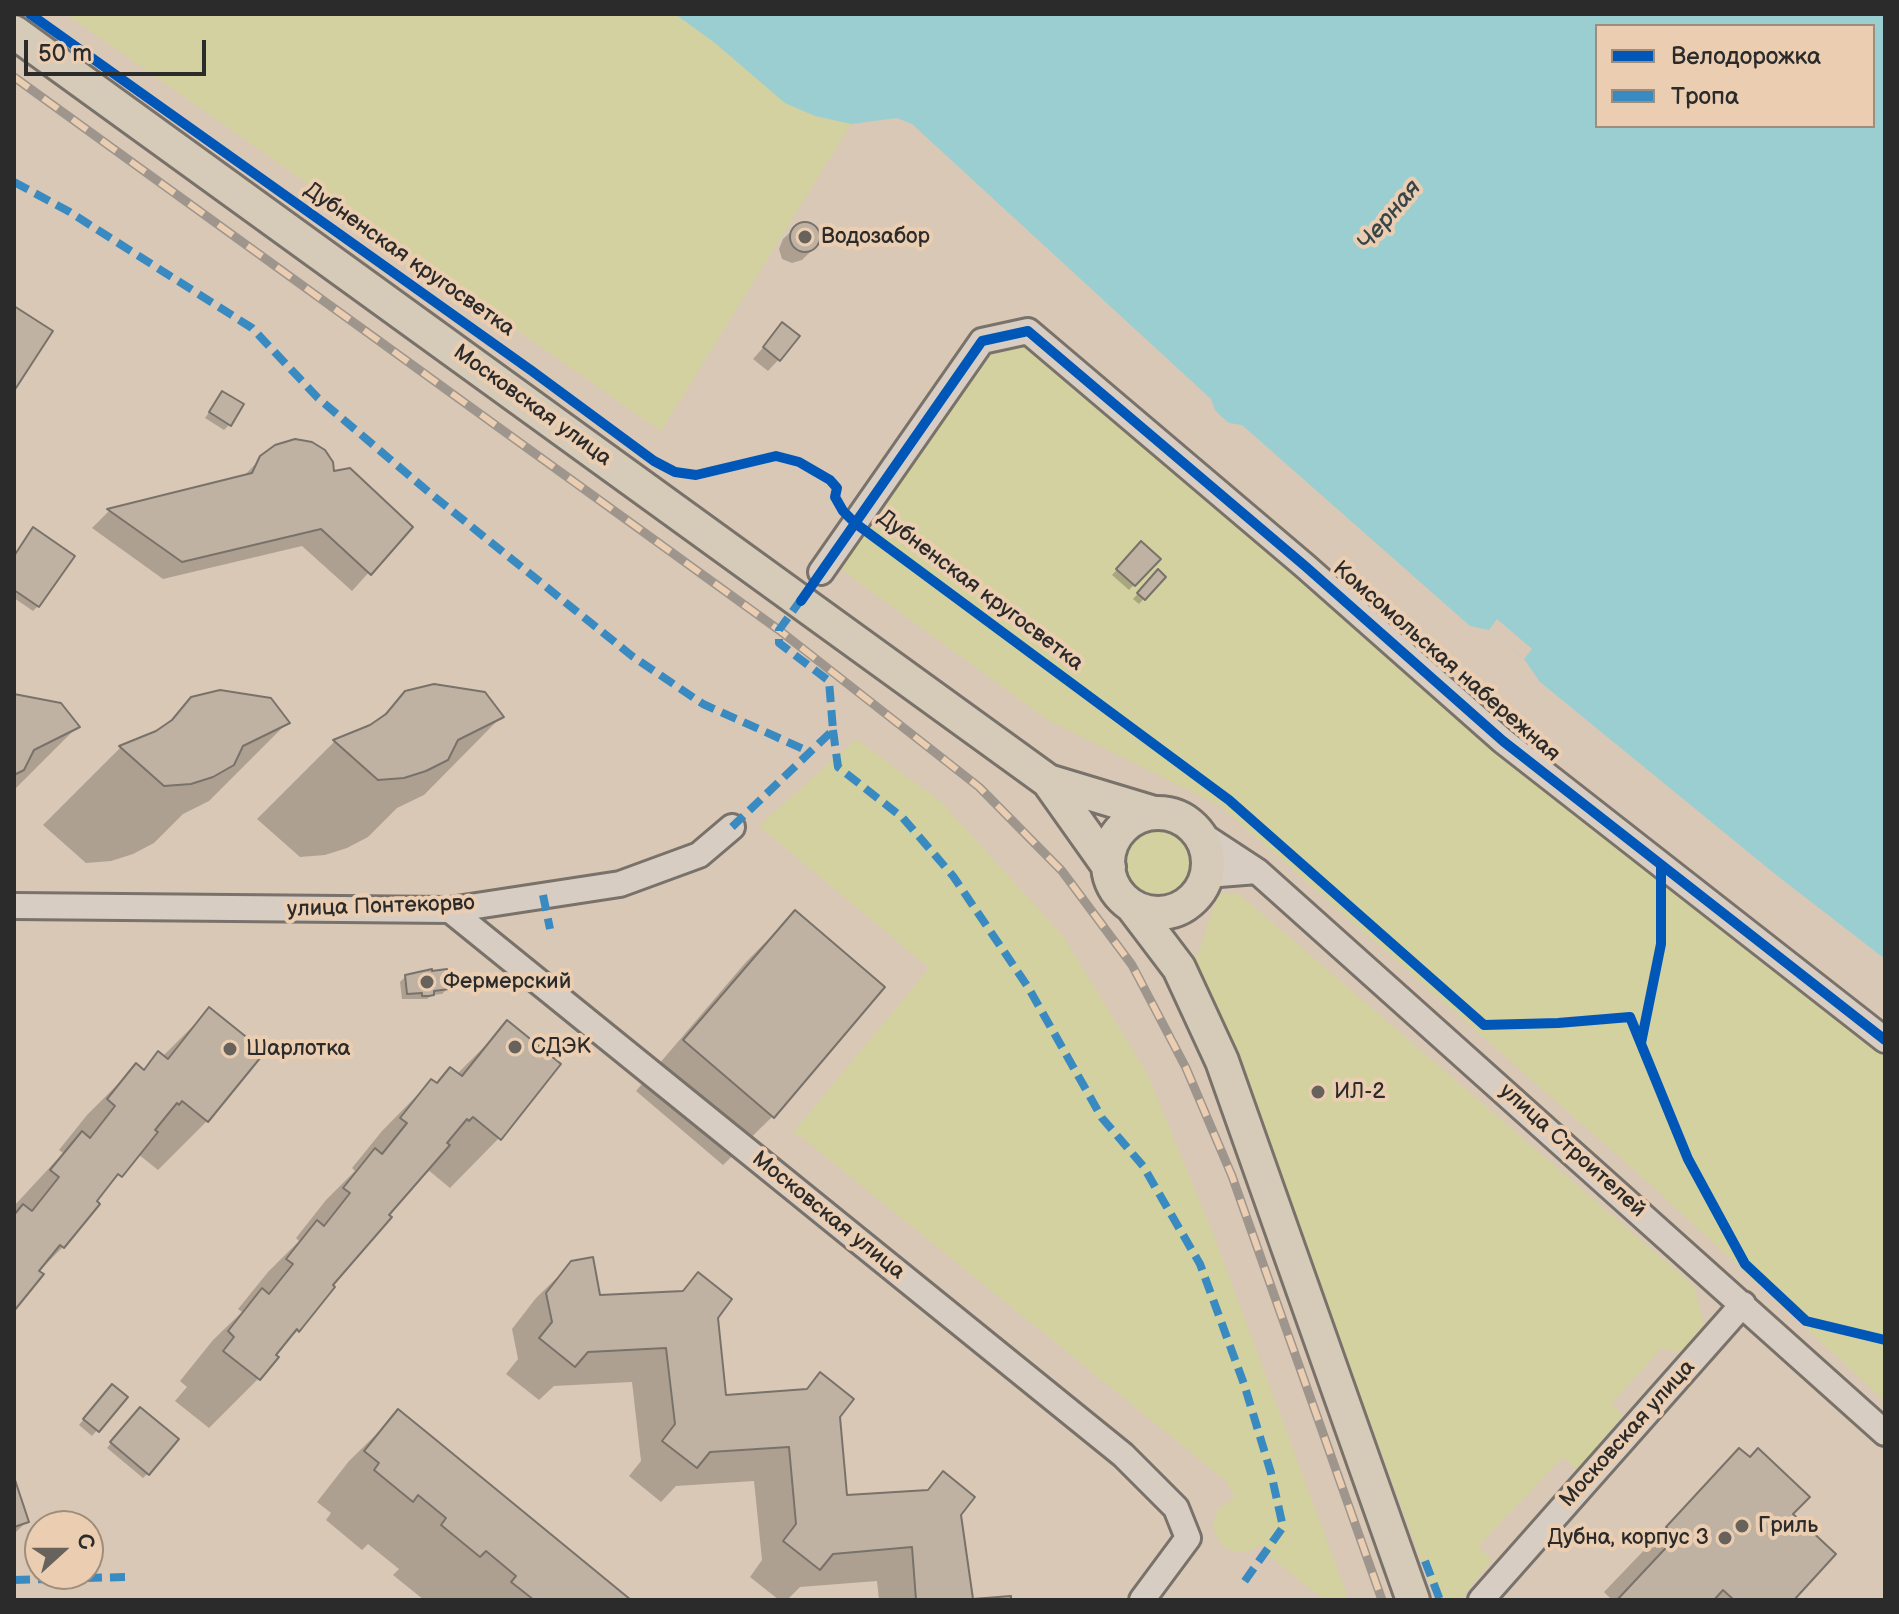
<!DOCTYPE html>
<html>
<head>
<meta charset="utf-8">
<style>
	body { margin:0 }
	#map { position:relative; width:1899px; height:1614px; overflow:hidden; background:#d9c8b6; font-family:"Balsamiq Sans",sans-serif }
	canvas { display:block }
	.frame { position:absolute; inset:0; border:16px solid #2b2b2b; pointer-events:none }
	.legend { position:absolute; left:1595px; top:24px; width:280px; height:104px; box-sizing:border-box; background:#ebceb1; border:2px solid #9e8d7b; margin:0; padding:10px 14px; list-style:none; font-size:24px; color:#2b2b2b }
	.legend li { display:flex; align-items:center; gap:16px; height:40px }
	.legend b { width:40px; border:2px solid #9e8d7b }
	.north { position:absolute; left:24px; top:1510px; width:80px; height:80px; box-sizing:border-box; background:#ebceb1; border:2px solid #9e8d7b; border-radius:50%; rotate:69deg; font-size:22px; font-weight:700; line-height:32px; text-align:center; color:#2b2b2b }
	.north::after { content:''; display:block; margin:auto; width:28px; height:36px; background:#68625c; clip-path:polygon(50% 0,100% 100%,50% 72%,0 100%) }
	.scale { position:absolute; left:24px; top:40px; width:182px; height:36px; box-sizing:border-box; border:4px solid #2b2b2b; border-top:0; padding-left:10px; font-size:24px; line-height:28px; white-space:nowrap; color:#2b2b2b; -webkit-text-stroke:6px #ebceb1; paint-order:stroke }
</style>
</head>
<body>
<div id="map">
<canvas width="1899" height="1614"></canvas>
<div class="frame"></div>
<ul class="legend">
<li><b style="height:10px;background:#0057b8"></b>Велодорожка</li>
<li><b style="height:10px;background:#3a8ac2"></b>Тропа</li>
</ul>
<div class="north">С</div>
<div class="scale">50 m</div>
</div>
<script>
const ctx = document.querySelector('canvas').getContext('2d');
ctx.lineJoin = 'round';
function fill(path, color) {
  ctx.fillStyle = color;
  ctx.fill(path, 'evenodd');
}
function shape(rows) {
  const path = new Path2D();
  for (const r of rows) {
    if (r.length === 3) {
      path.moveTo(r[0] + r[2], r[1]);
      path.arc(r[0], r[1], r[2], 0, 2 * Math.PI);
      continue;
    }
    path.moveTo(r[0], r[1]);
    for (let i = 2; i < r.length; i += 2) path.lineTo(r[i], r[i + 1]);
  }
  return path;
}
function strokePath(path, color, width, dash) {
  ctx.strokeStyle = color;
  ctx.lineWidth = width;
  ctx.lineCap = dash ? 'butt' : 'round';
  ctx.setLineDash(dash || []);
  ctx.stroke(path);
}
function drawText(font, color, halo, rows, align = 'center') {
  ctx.font = font + ' "Balsamiq Sans",sans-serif';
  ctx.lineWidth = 8;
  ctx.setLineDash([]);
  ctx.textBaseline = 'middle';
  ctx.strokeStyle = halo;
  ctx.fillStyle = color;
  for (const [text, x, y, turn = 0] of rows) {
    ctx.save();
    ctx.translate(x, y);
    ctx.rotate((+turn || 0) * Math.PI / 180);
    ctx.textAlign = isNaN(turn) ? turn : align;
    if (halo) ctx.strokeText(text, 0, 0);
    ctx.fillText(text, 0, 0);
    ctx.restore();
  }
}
const green = shape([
	[66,14,675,14,815,116,851,124,661,431],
	[1025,345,1885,1044,1885,1401,1640,1175,1220,806,1048,720,838,567,987,350],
	[856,739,941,802,1063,936,1148,1075,1214,1236,1349,1600,1324,1600,1266,1553,1261,1544,1247,1552,1236,1552,1226,1548,1218,1540,1214,1530,1214,1519,1218,1509,1235,1497,1225,1480,799,1135,792,1134,929,968,759,826],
	[1158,863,36],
	[1238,893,1694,1286,1704,1324,1680,1353,1662,1348,1611,1403,1623,1415,1577,1470,1563,1457,1478,1546,1492,1560,1460,1600,1445,1600,1434,1595,1234,1053,1194,966,1218,894]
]);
const water = shape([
	[675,14,1885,14,1885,959,1775,874,1540,682,1524,659,1489,630,1470,626,1242,425,1229,423,1222,417,1215,410,1211,399,912,124,897,118,851,124,815,116,785,103,715,43],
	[1597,26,1873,26,1873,126,1597,126]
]);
const pier = shape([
	[1497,619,1532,649,1524,659,1489,630]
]);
const shadow = shape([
	[806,223,815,228,819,238,814,248,802,260,792,263,782,259,779,249,783,239,796,227],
	[783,325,779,359,768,371,753,359],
	[222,393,229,425,224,430,205,418],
	[262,457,332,474,410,527,352,591,302,546,163,579,92,528,109,511,242,478],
	[1141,544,1158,559,1129,590,1112,575],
	[14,556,38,606,33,611,14,598],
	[1158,572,1163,577,1139,604,1133,599],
	[406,693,501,717,424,795,397,808,368,837,347,848,325,855,300,857,257,819,334,742,374,724],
	[14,697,77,727,14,790],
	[192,699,287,723,209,801,183,814,154,843,133,854,111,861,86,863,43,825,120,748,160,731],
	[795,912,773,1116,723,1165,636,1091,746,962],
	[405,977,447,989,442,994,432,995,427,999,402,999,400,982],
	[209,1010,207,1121,158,1170,138,1154,94,1202,63,1247,38,1272,14,1308,14,1206,63,1153,59,1150,87,1115,136,1066,142,1071,159,1054,162,1057],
	[508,1023,499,1138,450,1188,427,1169,386,1215,298,1330,276,1352,276,1358,258,1379,209,1428,175,1401,187,1387,180,1381,213,1340,242,1312,238,1309,268,1272,299,1241,296,1238,326,1200,355,1171,352,1168,382,1131,431,1081,435,1084,450,1070,456,1075],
	[572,1263,598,1297,680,1293,698,1275,716,1317,724,1397,804,1391,820,1375,838,1416,845,1497,925,1493,943,1474,959,1515,971,1600,879,1600,877,1581,800,1587,787,1600,779,1600,750,1577,762,1560,754,1481,676,1486,661,1502,629,1476,641,1461,632,1382,554,1386,539,1400,506,1374,518,1359,512,1329,536,1298],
	[107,1391,125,1397,92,1436,79,1425],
	[399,1412,628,1600,424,1600,393,1575,399,1569,368,1544,362,1550,326,1520,331,1513,317,1502,349,1461],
	[135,1414,148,1473,143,1478,107,1448],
	[1739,1451,1791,1514,1791,1600,1612,1600,1604,1592],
	[14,1483,27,1521,14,1534]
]);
const building = shape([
	[805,237,15],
	[14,306,53,331,14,391,14,306],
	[782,322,800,336,780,361,763,347,782,322],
	[222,391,244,404,231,426,209,412,222,391],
	[295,439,312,442,325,450,333,462,334,471,350,468,413,527,371,575,321,529,182,562,107,509,252,473,260,456,275,445,295,439],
	[33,527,75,556,39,607,14,590,14,556,33,527],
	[1141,541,1161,559,1135,586,1116,569,1141,541],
	[1158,569,1166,577,1145,600,1137,593,1158,569],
	[434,684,485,692,504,717,458,740,448,760,426,771,404,778,378,780,333,740,370,725,386,714,405,691,434,684],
	[220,690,271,698,290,723,243,746,234,765,213,777,191,784,164,786,119,746,156,731,172,720,191,697,220,690],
	[14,694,61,703,80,727,34,750,24,770,14,775,14,694],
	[795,910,885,987,774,1118,683,1040,795,910],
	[432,969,432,971,447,969,449,989,434,991,434,995,429,996,422,996,422,993,407,994,405,975,432,969],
	[209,1007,265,1052,208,1122,182,1101,179,1105,177,1103,155,1130,158,1132,122,1177,118,1174,97,1201,100,1204,64,1248,60,1245,39,1271,44,1274,14,1311,14,1215,23,1204,32,1211,59,1177,50,1170,82,1131,90,1138,115,1106,107,1099,136,1063,144,1070,158,1051,168,1059,209,1007],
	[507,1020,561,1064,501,1140,473,1117,469,1121,467,1119,447,1143,450,1145,389,1215,392,1217,333,1285,335,1287,299,1332,297,1329,276,1355,279,1357,260,1380,223,1351,234,1337,228,1331,262,1288,269,1294,293,1264,286,1259,317,1220,324,1226,350,1193,343,1188,375,1148,382,1154,407,1123,400,1118,431,1079,437,1083,450,1067,462,1076,507,1020],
	[593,1257,600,1295,683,1291,698,1272,732,1299,718,1318,726,1395,807,1389,820,1372,854,1399,840,1417,847,1495,928,1490,943,1471,975,1497,961,1515,973,1599,1011,1596,1011,1600,916,1600,912,1547,833,1554,820,1570,783,1541,796,1524,789,1447,710,1452,697,1468,662,1441,675,1424,666,1348,588,1352,575,1367,539,1338,552,1322,546,1293,571,1261,593,1257],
	[112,1384,128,1397,99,1432,83,1419,112,1384],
	[140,1407,179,1439,149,1475,110,1442,140,1407],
	[398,1409,430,1435,631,1600,534,1600,511,1582,516,1576,486,1551,480,1557,441,1525,446,1518,418,1495,413,1502,374,1470,379,1463,364,1451,398,1409],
	[1739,1448,1750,1457,1758,1448,1810,1497,1793,1514,1836,1554,1794,1600,1734,1600,1723,1590,1714,1600,1617,1600,1676,1537,1666,1527,1739,1448],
	[14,1477,29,1522,14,1527,14,1477]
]);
const minor = shape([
	[821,572,982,341,1028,331,1305,566,1503,741,1885,1040],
	[1196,831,1257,871,1885,1433],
	[1207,875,1257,871],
	[14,906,450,910,620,884,699,855,732,827],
	[450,910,1123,1455,1176,1508,1188,1538,1142,1600],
	[1481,1600,1743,1304]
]);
const major = shape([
	[14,32,1048,781,1109,867],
	[1048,781,1154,813],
	[1158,863,50],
	[1132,906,1179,968,1222,1061,1413,1600]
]);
const rail = shape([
	[14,77,779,630,979,787,1062,871,1132,965,1186,1068,1232,1176,1382,1600]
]);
const quiet = shape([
	[14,182,68,211,252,328,318,398,431,494,632,656,703,704,810,752],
	[833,730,838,767,903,818,953,876,1028,987,1102,1118,1143,1166,1200,1264,1244,1384,1271,1473,1283,1527,1242,1585],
	[732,827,833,730,829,681,779,643,779,630,803,597],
	[543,895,550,929],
	[1425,1561,1440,1600],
	[14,1580,125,1577]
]);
const cycleway = shape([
	[30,14,532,371,654,461,675,472,696,475,776,456,799,462,830,480,837,488,835,497,843,511,855,523,1229,800,1484,1025,1558,1023,1630,1017,1688,1159,1745,1264,1806,1321,1885,1340],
	[801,601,982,341,1028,331,1305,566,1503,741,1885,1040],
	[1641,1043,1661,944,1661,867]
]);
const markers = [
	[805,237,8,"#68625c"],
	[427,982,8,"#68625c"],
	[515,1047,8,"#68625c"],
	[230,1049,8,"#68625c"],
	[1318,1092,8,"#68625c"],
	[1742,1526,8,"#68625c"],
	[1725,1538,8,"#68625c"]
];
const poiNames = [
	["Водозабор",821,237],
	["Фермерский",443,982],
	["СДЭК",531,1047],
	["Шарлотка",246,1049],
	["ИЛ-2",1334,1092],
	["Гриль",1758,1526],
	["Дубна, корпус 3",1709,1538,"right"]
];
const streetNames = [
	["Дубненская кругосветка",409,260,35],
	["Московская улица",532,406,36],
	["Дубненская кругосветка",980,591,37],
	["Комсомольская набережная",1446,662,41],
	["улица Понтекорво",381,907,-2],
	["улица Строителей",1572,1151,42],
	["Московская улица",828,1216,39],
	["Московская улица",1628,1434,-48]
];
const waterNames = [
	["Черная",1390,216,-50]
];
fill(green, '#d2d19f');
fill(water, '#9bced1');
fill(pier, '#d9c8b6');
fill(shadow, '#0003');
fill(building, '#bfb2a3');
strokePath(building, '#79726a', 2);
strokePath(minor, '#79726a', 30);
strokePath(major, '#79726a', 38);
strokePath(minor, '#d8cdc2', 24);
strokePath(major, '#d6cbb8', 32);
strokePath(rail, '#9e968d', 9);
strokePath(rail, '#ebceb1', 6, [18]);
strokePath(quiet, '#3a8ac2', 8, [16, 8]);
strokePath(cycleway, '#0057b8', 10);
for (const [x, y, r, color] of markers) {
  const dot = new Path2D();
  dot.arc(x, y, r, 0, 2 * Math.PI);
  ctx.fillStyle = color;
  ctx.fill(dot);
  strokePath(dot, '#ebceb1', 3);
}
drawText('22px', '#2b2b2b', '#ebceb1', poiNames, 'left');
drawText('22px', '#2b2b2b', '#ebceb1', streetNames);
drawText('italic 24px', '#384446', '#ebceb1', waterNames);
</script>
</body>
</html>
